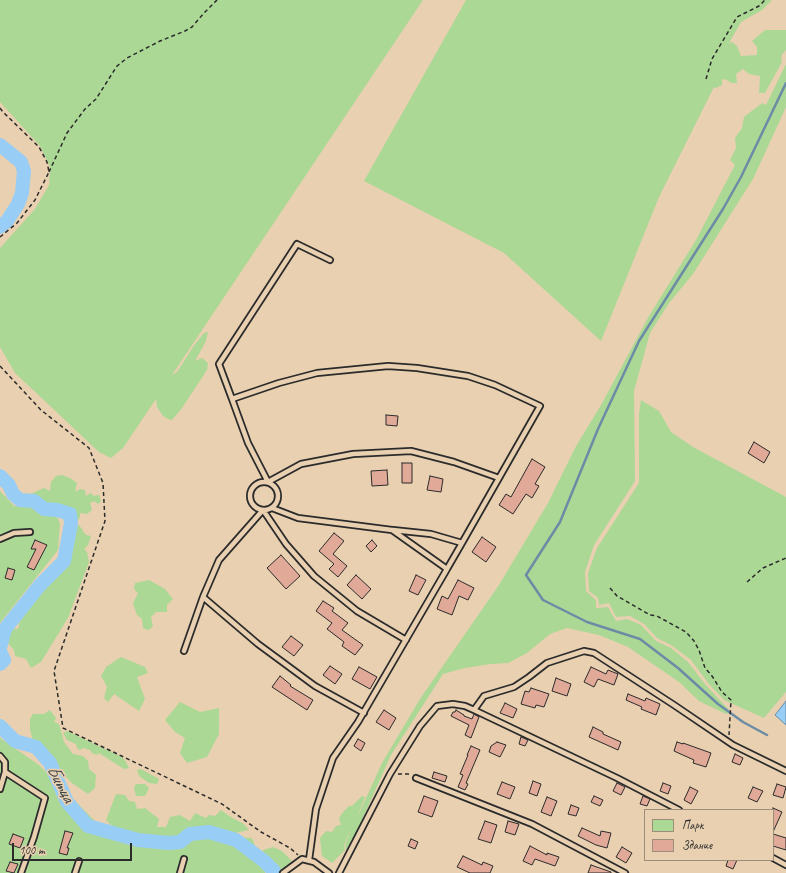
<!DOCTYPE html>
<html>
<head>
<meta charset="utf-8">
<style>
	body { margin:0 }
	#map { position:relative; width:786px; height:873px; overflow:hidden; background:#e8d0b0; font-family:Caveat,sans-serif }
	canvas { display:block }
	.legend { position:absolute; left:644px; top:809px; width:130px; height:52px; box-sizing:border-box; background:#e8d0b0; border:1px solid #9c8e7b; margin:0; padding:5px 7px; list-style:none; font-size:12px; color:#2b2b2b }
	.legend li { display:flex; align-items:center; gap:8px; height:20px }
	.legend b { width:20px; border:1px solid #9c8e7b }
	.scale { position:absolute; left:12px; top:843px; width:120px; height:18px; box-sizing:border-box; border:2px solid #2b2b2b; border-top:0; padding-left:5px; font-size:12px; line-height:14px; white-space:nowrap; color:#2b2b2b; -webkit-text-stroke:3px #e8d0b0; paint-order:stroke }
</style>
</head>
<body>
<div id="map">
<canvas width="786" height="873"></canvas>
<ul class="legend">
<li><b style="height:11px;background:#acd896"></b>Парк</li>
<li><b style="height:11px;background:#e1aa98"></b>Здание</li>
</ul>
<div class="scale">100 m</div>
</div>
<script>
const ctx = document.querySelector('canvas').getContext('2d');
ctx.lineJoin = 'round';
function fill(path, color) {
  ctx.fillStyle = color;
  ctx.fill(path, 'evenodd');
}
function shape(rows) {
  const path = new Path2D();
  for (const r of rows) {
    if (r.length === 3) {
      path.moveTo(r[0] + r[2], r[1]);
      path.arc(r[0], r[1], r[2], 0, 2 * Math.PI);
      continue;
    }
    path.moveTo(r[0], r[1]);
    for (let i = 2; i < r.length; i += 2) path.lineTo(r[i], r[i + 1]);
  }
  return path;
}
function strokePath(path, color, width, dash) {
  ctx.strokeStyle = color;
  ctx.lineWidth = width;
  ctx.lineCap = dash ? 'butt' : 'round';
  ctx.setLineDash(dash || []);
  ctx.stroke(path);
}
function drawText(font, color, halo, rows, align = 'center') {
  ctx.font = font + ' Caveat,sans-serif';
  ctx.lineWidth = 3.5;
  ctx.setLineDash([]);
  ctx.textBaseline = 'middle';
  ctx.strokeStyle = halo;
  ctx.fillStyle = color;
  for (const [text, x, y, turn = 0] of rows) {
    ctx.save();
    ctx.translate(x, y);
    ctx.rotate((+turn || 0) * Math.PI / 180);
    ctx.textAlign = isNaN(turn) ? turn : align;
    if (halo) ctx.strokeText(text, 0, 0);
    ctx.fillText(text, 0, 0);
    ctx.restore();
  }
}
const green = shape([
	[0,0,423,0,172,375,177,372,195,344,204,333,208,332,206,341,195,361,202,358,208,363,207,370,182,408,172,420,168,419,163,416,157,407,156,399,123,448,111,458,99,452,15,373,0,347,0,248,35,209,49,185,50,167,40,146,0,102],
	[466,0,772,0,762,10,741,22,729,43,732,42,737,46,741,56,757,55,757,47,752,41,765,30,786,30,786,50,781,56,782,62,765,93,759,93,760,76,749,74,743,69,736,74,737,83,731,83,727,80,722,79,722,85,716,88,714,87,659,197,601,341,504,253,364,181],
	[786,64,786,107,753,179,693,274,669,303,650,333,634,391,635,481,594,545,585,572,586,591,596,600,596,608,608,607,616,621,627,619,641,625,656,641,671,648,688,662,705,684,731,712,726,714,699,701,679,682,628,647,599,635,567,628,550,634,527,653,508,663,491,664,465,668,443,674,391,755,349,849,346,849,345,845,352,827,344,845,345,850,332,863,322,856,320,838,326,831,332,832,336,826,341,825,339,818,343,812,349,806,352,806,362,796,365,797,356,820,382,763,420,699,499,585,548,503,575,448,601,405,649,316,696,240,735,165,730,160,736,148,735,138,742,128,744,117,762,103,766,105],
	[641,400,659,411,671,432,693,447,786,497,786,692,764,718,724,700,708,683,691,660,671,645,657,638,644,624,630,616,616,617,609,603,599,605,598,598,589,591,588,573,597,548,639,483,639,414],
	[62,475,70,478,77,483,75,492,80,489,85,490,86,496,91,493,94,496,99,495,101,501,98,504,94,501,90,503,92,510,87,514,80,513,80,517,78,520,72,517,72,513,69,511,68,508,58,509,46,507,32,499,31,494,39,490,44,488,50,491,51,482,56,476],
	[0,491,14,506,31,507,56,516,60,523,58,550,0,623],
	[79,525,86,535,91,536,88,545,84,549,87,552,89,562,68,618,41,662,31,668,26,659,15,656,14,650,7,642,7,632,11,628,18,629,21,615,40,592,47,586,56,574,66,564,74,529],
	[149,580,165,589,173,599,167,605,167,612,156,612,151,617,153,626,149,630,143,628,142,619,137,615,133,603,138,593,134,589,135,583],
	[121,657,145,667,148,673,137,677,145,699,139,711,114,694,108,702,104,698,107,687,101,676,106,667],
	[180,702,200,712,219,708,219,734,207,757,187,763,180,753,185,738,175,732,165,720],
	[50,710,56,718,54,722,59,724,64,742,73,754,83,756,88,761,89,769,96,775,95,788,88,794,72,783,61,772,43,748,34,743,30,730,30,719,33,714,44,714],
	[67,731,122,757,126,762,129,768,124,769,99,753,97,755,92,753,90,750,83,748,80,750,77,748,76,744,67,740,63,733],
	[0,738,39,765,95,821,112,834,167,847,177,846,197,837,215,835,252,838,258,853,255,859,266,868,265,873,0,873],
	[141,769,159,779,157,784,149,783,139,776,137,770],
	[136,784,145,784,149,788,145,796,136,796,134,788],
	[116,794,125,795,129,801,135,802,137,809,145,808,159,819,157,827,166,827,170,817,180,815,190,821,195,813,206,818,209,815,215,816,221,810,229,816,244,824,249,830,230,834,217,827,213,831,208,828,203,831,195,831,187,827,185,832,181,834,179,838,168,841,158,840,128,833,112,826,106,820],
	[273,847,282,851,292,861,278,873,270,873,268,861,262,855,263,850]
]);
const water = shape([
	[786,701,786,725,775,715,786,701]
]);
const stream = shape([
	[767,735,743,722,718,704,678,668,640,639,587,622,543,600,526,575,560,522,598,429,639,341,723,209,741,177,786,83]
]);
const river = shape([
	[0,145,21,162,24,171,22,193,18,204,7,221,0,227],
	[0,476,9,485,13,494,20,500,34,501,44,509,57,510,70,514,71,523,64,561,40,585,5,629,0,648],
	[0,651,4,660,0,664],
	[0,726,15,741,36,747,50,763,67,802,88,826,138,840,168,843,180,842,190,834,209,832,236,840,264,861,274,871,273,873]
]);
const building = shape([
	[386,415,398,416,397,426,386,425,386,415],
	[754,442,770,452,764,463,748,453,754,442],
	[532,459,545,467,535,484,539,486,532,498,526,494,513,514,499,505,506,494,511,497,532,459],
	[402,463,412,463,412,483,402,483,402,463],
	[387,470,388,485,372,486,371,471,387,470],
	[430,476,443,479,441,492,427,490,430,476],
	[334,533,344,541,333,554,347,566,338,577,329,569,334,564,319,551,334,533],
	[482,537,496,547,486,562,472,552,482,537],
	[35,540,47,545,34,570,27,567,36,549,31,549,35,540],
	[372,540,377,546,371,552,366,546,372,540],
	[281,555,300,576,286,589,267,568,281,555],
	[8,568,15,570,12,580,5,578,8,568],
	[356,575,371,589,362,599,347,585,356,575],
	[416,575,426,580,418,595,409,591,416,575],
	[458,580,474,588,468,600,459,596,452,615,437,609,442,596,448,599,458,580],
	[323,601,334,608,332,611,348,623,342,630,363,645,355,655,342,646,344,642,327,629,332,623,316,611,323,601],
	[291,636,303,645,294,656,282,647,291,636],
	[330,666,342,674,335,684,323,675,330,666],
	[359,667,377,677,370,689,352,679,359,667],
	[591,667,606,674,608,670,618,674,614,685,598,679,594,687,584,682,591,667],
	[280,676,291,685,290,686,313,700,307,710,272,687,280,676],
	[556,678,571,684,567,696,552,691,556,678],
	[531,688,549,694,544,707,536,705,535,708,521,704,525,691,529,692,531,688],
	[628,694,645,701,646,698,660,704,656,715,641,709,642,707,626,700,628,694],
	[505,703,517,709,513,718,500,713,505,703],
	[384,710,396,718,389,730,376,722,384,710],
	[456,710,464,715,464,716,472,719,474,714,479,717,471,738,465,735,469,725,451,716,453,712,455,712,456,710],
	[593,727,603,732,603,734,621,742,618,750,589,737,593,727],
	[521,737,528,740,525,746,519,744,521,737],
	[358,739,365,743,361,751,354,746,358,739],
	[497,742,506,745,500,757,489,752,491,746,497,742],
	[677,742,683,744,683,743,711,753,706,767,693,763,694,760,674,751,677,742],
	[471,746,480,750,466,783,468,784,465,790,458,787,463,775,460,774,468,755,467,755,471,746],
	[735,754,743,758,740,765,732,762,735,754],
	[434,772,447,776,445,782,432,778,434,772],
	[533,781,541,784,537,796,529,793,533,781],
	[502,782,515,787,510,799,497,794,502,782],
	[617,783,625,787,621,795,613,791,617,783],
	[663,783,671,786,668,794,660,791,663,783],
	[777,784,786,787,783,798,773,795,777,784],
	[690,787,698,791,691,804,684,800,690,787],
	[753,787,763,791,757,802,748,798,753,787],
	[424,796,438,801,432,817,418,812,424,796],
	[594,796,603,800,600,806,591,802,594,796],
	[643,796,650,799,647,806,640,804,643,796],
	[547,797,557,801,551,816,541,812,547,797],
	[571,805,579,808,576,816,568,814,571,805],
	[773,808,782,812,773,832,773,808],
	[485,821,497,825,491,843,478,839,485,821],
	[508,821,519,824,515,835,505,832,508,821],
	[582,828,600,836,601,831,611,833,607,848,596,845,578,836,582,828],
	[65,831,73,833,67,848,69,848,67,855,59,853,65,831],
	[13,834,24,838,20,848,9,844,13,834],
	[773,834,786,838,786,850,773,846,773,834],
	[411,839,418,842,415,849,408,846,411,839],
	[530,846,547,855,547,853,559,857,555,866,535,859,532,865,523,861,530,846],
	[622,847,632,853,626,863,616,857,622,847],
	[463,856,482,865,483,862,493,866,490,873,470,873,457,867,463,856],
	[728,860,737,860,733,869,726,866,728,860],
	[10,862,18,864,14,873,6,871,10,862],
	[591,865,611,872,611,873,588,873,591,865]
]);
const path = shape([
	[706,79,712,59,737,17,759,6,765,0],
	[0,108,3,112,39,147,47,162,49,172,35,200,17,223,0,237],
	[49,172,67,133,85,109,96,99,117,66,127,58,160,41,185,31,192,27,204,13,217,0],
	[0,366,41,410,89,448,103,483,105,521,54,671,63,728,222,804,261,832,290,848,298,855],
	[747,582,763,568,786,558],
	[610,588,617,596,650,615,657,616,686,632,694,641,699,650,705,668,712,676,722,692,731,700,729,735],
	[398,774,408,774,411,775]
]);
const service = shape([
	[330,260,297,244,219,364,232,399,279,383,317,373,388,366,417,368,468,376,495,385,540,406,462,543],
	[232,399,248,443,268,482,301,464,353,454,411,451,454,462,499,478],
	[264,496,14],
	[272,508,298,518,392,530,447,569,358,722,333,758,316,809,309,860],
	[393,530,431,534,462,543,447,569],
	[0,539,14,533,30,532],
	[184,651,203,597],
	[474,710,484,696,514,687,529,677,547,663,584,651,594,653,674,705,733,745,786,771],
	[364,713,315,686,258,644,203,597,219,560,263,510,286,544,314,576,357,611,406,640],
	[0,756,5,762,5,772,0,789],
	[5,772,45,798,34,837,21,873],
	[416,778,532,824,625,873],
	[773,858,786,865],
	[75,873,79,861],
	[180,873,184,859],
	[283,873,302,859,314,862,329,873],
	[339,873,390,774,420,726,437,706,453,704,465,706,474,710,617,778,679,810]
]);
const waterNames = [
	["Битца",60,784,62]
];
fill(green, '#acd896');
fill(water, '#98cdf6');
strokePath(water, '#6c8ca5', 1);
strokePath(stream, '#6c8ca5', 2.5);
strokePath(river, '#98cdf6', 14);
fill(building, '#e1aa98');
strokePath(building, '#2b2b2b', 1);
strokePath(service, '#2b2b2b', 8);
strokePath(path, '#2b2b2b', 1.5, [4, 3]);
strokePath(service, '#e8d0b0', 4.5);
drawText('italic 18px', '#3b4349', '#e8d0b0', waterNames);
</script>
</body>
</html>
